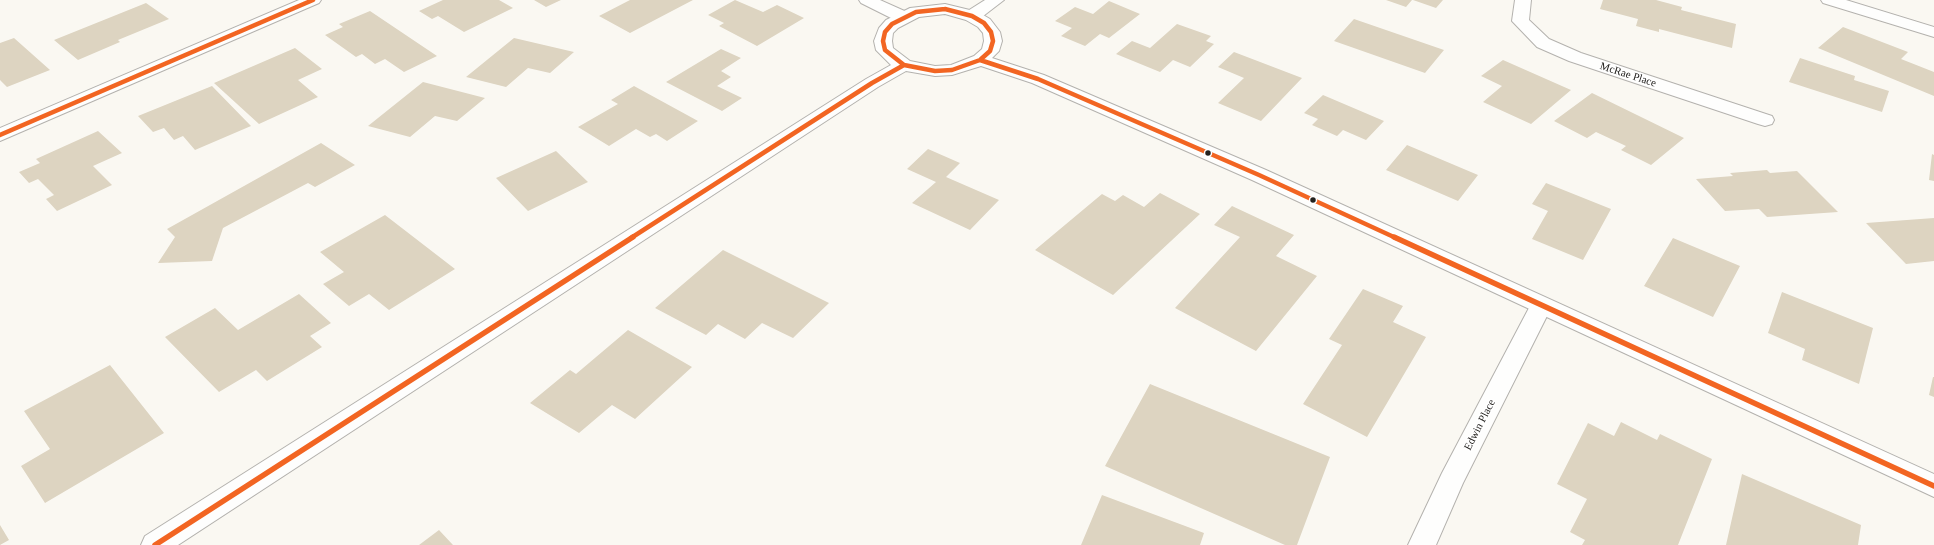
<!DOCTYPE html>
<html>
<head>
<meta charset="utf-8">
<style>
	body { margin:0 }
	canvas { display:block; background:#faf8f2 }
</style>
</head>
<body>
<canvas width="1934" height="545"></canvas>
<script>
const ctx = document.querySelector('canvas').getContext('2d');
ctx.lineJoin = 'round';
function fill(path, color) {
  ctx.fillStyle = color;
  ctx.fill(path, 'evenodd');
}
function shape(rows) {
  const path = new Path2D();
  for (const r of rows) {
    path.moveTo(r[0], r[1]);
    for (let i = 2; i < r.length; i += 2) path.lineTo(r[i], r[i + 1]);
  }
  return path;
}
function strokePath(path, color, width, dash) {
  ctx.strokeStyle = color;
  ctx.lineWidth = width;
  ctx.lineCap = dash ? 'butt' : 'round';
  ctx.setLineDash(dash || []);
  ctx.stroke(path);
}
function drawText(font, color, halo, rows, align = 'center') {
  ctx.font = font + ' "Times New Roman",serif';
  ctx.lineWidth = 3;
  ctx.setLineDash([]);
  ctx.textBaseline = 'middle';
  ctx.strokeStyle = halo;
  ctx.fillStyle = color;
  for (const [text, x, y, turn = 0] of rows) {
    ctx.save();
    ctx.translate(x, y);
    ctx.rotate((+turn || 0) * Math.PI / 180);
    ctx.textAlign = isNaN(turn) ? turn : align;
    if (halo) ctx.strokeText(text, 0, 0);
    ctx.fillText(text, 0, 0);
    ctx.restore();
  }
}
const building = shape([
	[443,0,499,0,513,8,464,32,438,16,432,19,419,11],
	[534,0,561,0,546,7],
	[630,0,693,0,630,33,599,16],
	[735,0,763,12,777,5,804,18,757,46,719,26,724,23,708,15],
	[1386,0,1412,0,1406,7],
	[1413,0,1443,0,1436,8],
	[1603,0,1656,0,1682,7,1681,10,1736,24,1732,48,1659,29,1659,32,1636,26,1638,19,1600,9],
	[1109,1,1140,14,1109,38,1100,34,1085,46,1061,36,1072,28,1055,21,1075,7,1093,14],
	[146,3,169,19,118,40,120,42,78,60,54,40],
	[370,11,437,56,404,72,385,59,375,64,362,54,356,57,325,35,343,27,339,24],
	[1354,19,1444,50,1425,73,1334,41],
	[1177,24,1211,36,1206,41,1214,44,1190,67,1173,60,1160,72,1116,54,1132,41,1150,48],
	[1843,27,1908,52,1901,59,1934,72,1934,96,1818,48],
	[14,38,50,70,7,87,0,80,0,43],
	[514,38,574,52,550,73,528,68,506,87,466,77],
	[295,48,322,69,298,80,318,97,259,124,214,83],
	[721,49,741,58,721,71,731,77,717,86,742,98,722,111,666,82],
	[1234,52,1302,78,1261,121,1218,103,1244,78,1218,67],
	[1800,58,1855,76,1854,80,1889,91,1882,112,1789,82],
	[1503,60,1571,90,1531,124,1483,102,1502,86,1481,76],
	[423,82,485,98,457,121,435,116,410,137,368,126],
	[212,86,251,126,195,150,183,136,174,140,164,128,153,132,138,116],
	[634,86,698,121,667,141,656,134,650,137,636,129,609,146,578,127,618,104,611,100],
	[1592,93,1684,138,1651,165,1621,150,1626,146,1596,132,1587,138,1554,121],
	[1323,95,1384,121,1366,140,1343,130,1337,136,1312,125,1318,119,1304,113],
	[98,131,122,153,93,166,112,185,57,211,46,199,54,195,38,179,29,183,19,172,40,163,36,159],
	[321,143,355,165,315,187,308,183,223,228,212,261,158,263,175,237,167,229],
	[1407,145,1478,175,1458,201,1386,170],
	[928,149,960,163,946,177,999,200,970,230,912,203,936,182,907,169],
	[556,151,588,182,528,211,496,178],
	[1932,154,1934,155,1934,181,1929,180],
	[1767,170,1770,173,1797,171,1838,212,1767,217,1759,209,1725,211,1696,179,1733,176,1730,173],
	[1546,183,1611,209,1583,260,1532,239,1548,211,1532,204],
	[1160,193,1200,214,1113,295,1035,250,1102,194,1115,201,1123,195,1144,207],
	[1232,206,1294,235,1276,256,1317,276,1256,351,1175,308,1240,237,1214,225],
	[385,215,455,269,389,310,369,294,349,306,323,284,344,272,320,252],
	[1934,218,1934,261,1906,264,1866,223],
	[1673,238,1740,266,1713,317,1644,286],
	[723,250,829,303,793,338,762,323,745,339,718,324,706,335,655,308],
	[1363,289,1403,306,1393,322,1426,337,1367,437,1303,404,1342,345,1329,339],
	[1782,292,1873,328,1859,384,1802,360,1805,349,1768,333],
	[299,294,331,323,310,336,322,347,267,381,256,370,219,392,165,337,215,308,238,330],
	[628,330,692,367,635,419,612,405,579,433,530,403,570,370,576,374],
	[110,365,164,433,45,503,21,466,50,449,24,411],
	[1933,377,1934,377,1934,397,1929,395],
	[1150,384,1330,457,1297,545,1285,545,1105,466],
	[1621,422,1657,440,1660,434,1712,459,1678,545,1582,545,1585,540,1570,532,1587,499,1557,484,1588,423,1614,436],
	[1742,474,1861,525,1858,545,1726,545],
	[1102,495,1204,533,1200,545,1081,545],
	[0,525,9,540,0,545],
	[439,530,453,545,419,545]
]);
const minor = shape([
	[299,0,321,0,319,3,0,141,0,128,299,0],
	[859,0,880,0,909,13,911,17,909,21,903,22,897,21,861,3,859,0],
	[985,0,1004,0,978,20,972,21,966,20,964,16,966,12,985,0],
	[1515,0,1531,0,1529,20,1549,39,1581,53,1772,116,1774,120,1772,124,1765,126,1758,124,1569,61,1537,47,1512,21,1515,0],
	[1821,0,1846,0,1934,27,1934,37,1823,3,1821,0],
	[1541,298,1549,300,1552,306,1463,483,1436,545,1408,545,1442,473,1530,306,1533,300,1541,298]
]);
const tertiary = shape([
	[945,4,978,12,990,19,1000,32,1002,41,999,51,992,58,1044,75,1266,170,1934,474,1934,497,1252,180,1032,83,981,66,952,75,935,76,906,71,878,87,178,545,141,545,145,536,866,79,891,65,876,50,874,41,879,28,886,20,910,8,945,4],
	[945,14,966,20,978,27,983,33,984,41,982,49,974,56,951,65,935,66,910,61,893,48,892,41,893,33,898,28,919,17,945,14]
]);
const bus1Far1 = shape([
	[945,9,972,16,984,23,991,32,993,41,990,51,980,60,952,70,935,71,904,65,885,50,883,41,885,32,892,24,916,12,945,9],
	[980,60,1038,79,1259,175,1396,238],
	[0,135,313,0],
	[631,238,872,83,904,65]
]);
const bus1 = shape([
	[1394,237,1934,486],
	[155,545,633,237]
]);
const markers = [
	[1208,153,3.5,"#23211e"],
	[1313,200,3.5,"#23211e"]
];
const streetNames = [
	["McRae Place",1628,75,18],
	["Edwin Place",1480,425,-63]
];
fill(building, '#ddd4c1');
strokePath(minor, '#b4b2ae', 2);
strokePath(tertiary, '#b4b2ae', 2);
fill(minor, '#fefefd');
fill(tertiary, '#fefefd');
strokePath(bus1Far1, '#f26522', 4.5);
strokePath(bus1, '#f26522', 5.5);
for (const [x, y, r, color] of markers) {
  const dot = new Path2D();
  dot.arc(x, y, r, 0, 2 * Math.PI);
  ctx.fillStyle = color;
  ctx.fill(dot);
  strokePath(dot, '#fff', 1.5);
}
drawText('11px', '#23211e', '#fff', streetNames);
</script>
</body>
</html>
